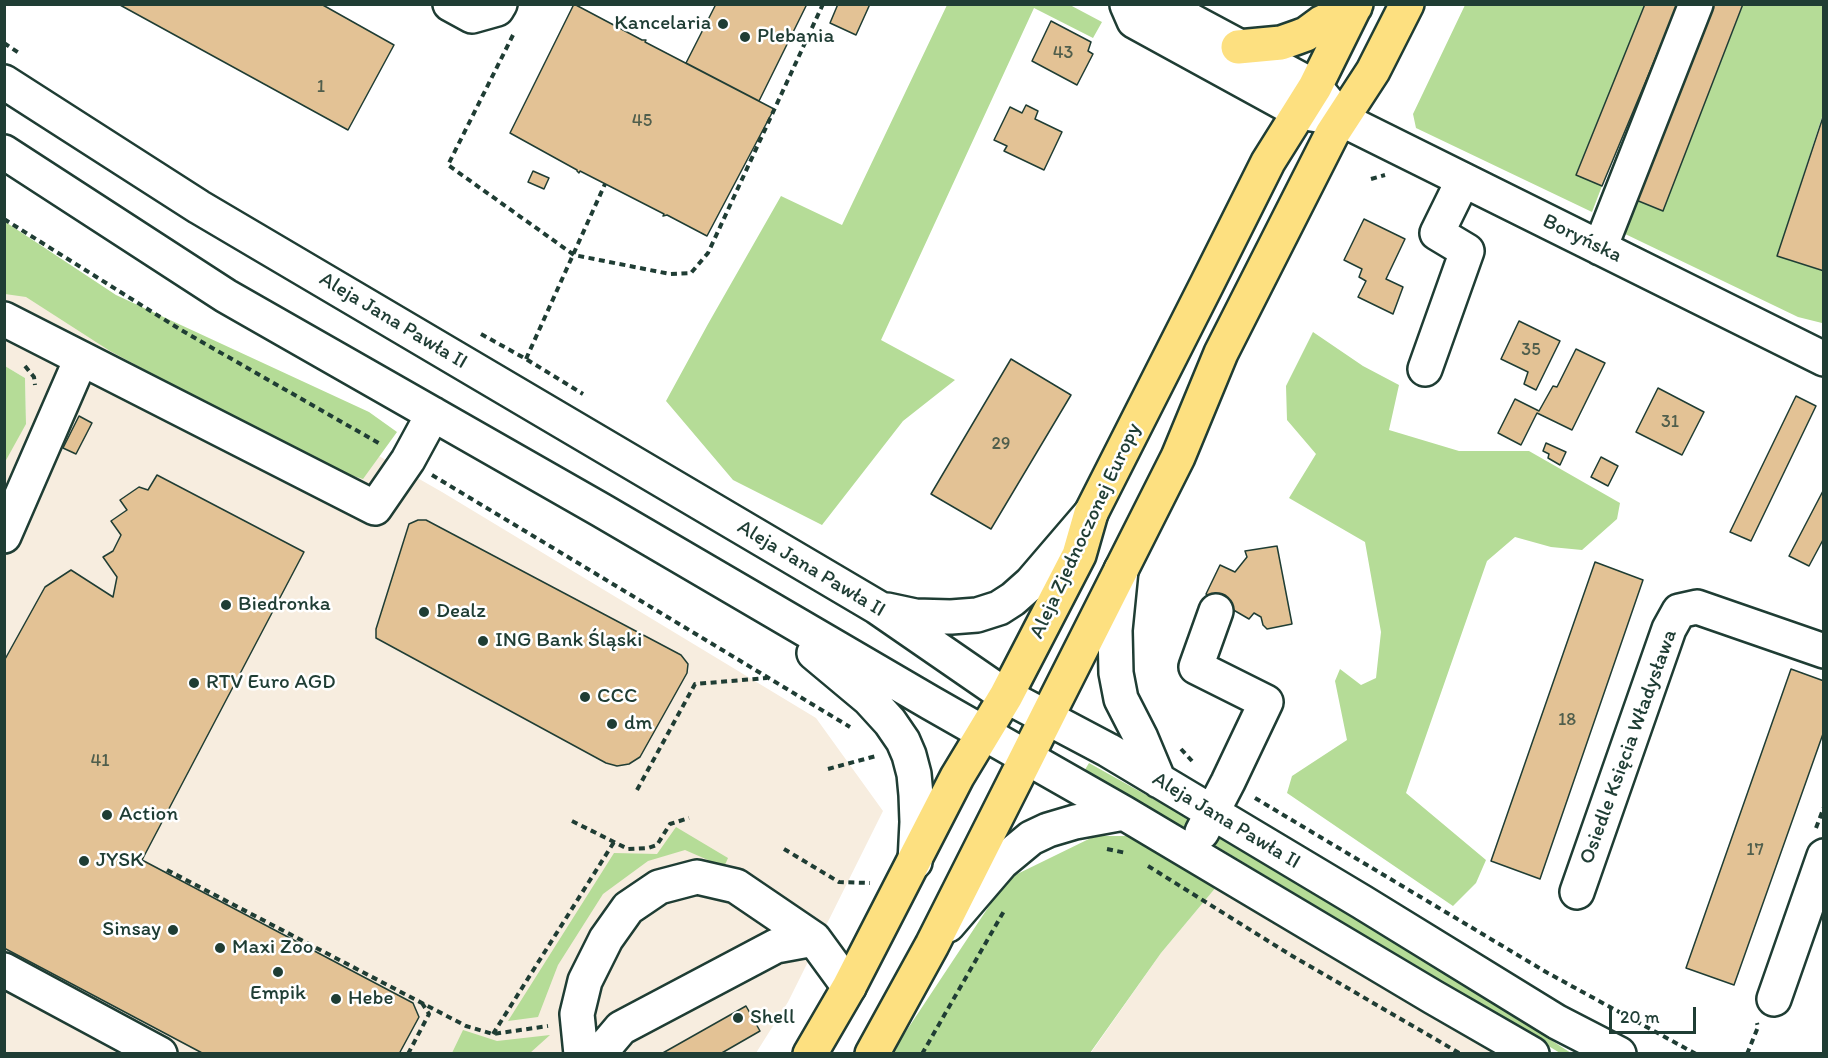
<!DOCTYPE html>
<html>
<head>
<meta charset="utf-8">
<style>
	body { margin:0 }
	#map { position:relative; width:1828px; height:1058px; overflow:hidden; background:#fff; font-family:Itim,sans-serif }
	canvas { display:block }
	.frame { position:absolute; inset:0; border:6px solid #1f3d34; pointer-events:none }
	.scale { position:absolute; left:1609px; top:1007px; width:87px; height:27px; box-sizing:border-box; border:3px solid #1f3d34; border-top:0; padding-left:8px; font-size:18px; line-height:21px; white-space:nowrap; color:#1f3d34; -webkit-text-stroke:4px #fff; paint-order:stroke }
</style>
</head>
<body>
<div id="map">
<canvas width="1828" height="1058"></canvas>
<div class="frame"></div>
<div class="scale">20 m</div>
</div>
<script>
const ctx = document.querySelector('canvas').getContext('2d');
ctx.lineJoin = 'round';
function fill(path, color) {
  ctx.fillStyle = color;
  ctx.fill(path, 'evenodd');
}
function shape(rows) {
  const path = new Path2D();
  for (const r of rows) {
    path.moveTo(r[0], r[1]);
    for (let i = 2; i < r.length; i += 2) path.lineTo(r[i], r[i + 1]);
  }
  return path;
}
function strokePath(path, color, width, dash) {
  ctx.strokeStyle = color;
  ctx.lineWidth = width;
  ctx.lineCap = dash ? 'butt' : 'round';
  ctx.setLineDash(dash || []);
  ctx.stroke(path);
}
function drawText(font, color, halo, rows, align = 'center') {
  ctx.font = font + ' Itim,sans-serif';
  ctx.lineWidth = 5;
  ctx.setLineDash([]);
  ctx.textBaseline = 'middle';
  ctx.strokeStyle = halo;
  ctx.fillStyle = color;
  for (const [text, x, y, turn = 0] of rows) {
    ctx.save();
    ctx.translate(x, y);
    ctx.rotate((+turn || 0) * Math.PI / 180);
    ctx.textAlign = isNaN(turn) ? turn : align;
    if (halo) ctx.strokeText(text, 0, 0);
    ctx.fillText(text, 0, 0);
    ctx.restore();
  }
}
const built = shape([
	[27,255,442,492,816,718,883,811,788,1002,756,1053,5,1053,4,462,26,423,25,378,5,366,5,295],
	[1217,886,1482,1045,1495,1053,1090,1054,1161,953]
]);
const green = shape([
	[947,5,1070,5,1102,22,1093,38,1034,8,881,340,955,380,903,421,822,525,733,480,666,401,708,324,781,196,842,225],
	[1465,5,1645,5,1576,174,1602,186,1592,212,1416,128,1413,114],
	[1743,5,1823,5,1823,114,1777,256,1823,271,1822,323,1798,317,1621,232,1636,200,1663,211],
	[4,221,116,295,369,412,397,432,363,479,325,467,110,351,26,297,5,294],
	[1313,332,1363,366,1399,385,1389,430,1459,451,1529,451,1620,503,1617,519,1582,550,1551,547,1515,537,1487,561,1406,793,1486,860,1476,883,1453,906,1287,793,1292,776,1347,740,1335,681,1340,669,1361,685,1376,678,1381,632,1365,542,1289,498,1316,454,1287,420,1286,386],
	[5,366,25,378,26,424,5,462],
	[1089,763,1191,820,1184,827,1083,773],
	[676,827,728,858,724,867,685,850,648,861,603,894,558,965,538,1017,508,1021,614,853,657,854],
	[1217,835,1441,969,1571,1053,1560,1053,1213,844],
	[1095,836,1130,836,1217,886,1161,953,1090,1053,891,1054,1007,879],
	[463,1030,497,1041,550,1035,530,1053,452,1053]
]);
const building = shape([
	[321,4,394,45,348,130,120,5,321,4],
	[574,4,642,40,646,40,645,42,774,109,707,236,667,215,663,216,664,214,580,171,579,173,577,171,577,170,510,133,574,4],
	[716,4,807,4,759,101,686,63,716,4],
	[838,4,870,4,856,35,830,23,838,4],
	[1645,4,1678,4,1602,186,1576,175,1645,4],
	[1711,4,1743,4,1663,211,1636,200,1711,4],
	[1051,21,1091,42,1088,51,1093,54,1077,85,1032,61,1051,21],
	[1026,105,1038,111,1035,119,1062,132,1044,170,1004,151,1007,146,994,140,1010,107,1022,113,1026,105],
	[1824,114,1824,271,1777,256,1824,114],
	[533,171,549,178,544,189,528,182,533,171],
	[1364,219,1405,239,1386,279,1403,287,1393,314,1358,297,1366,281,1359,277,1362,269,1344,260,1364,219],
	[1519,321,1560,341,1536,390,1524,384,1528,372,1501,359,1519,321],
	[1576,349,1605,363,1572,430,1537,413,1521,445,1498,433,1515,399,1539,411,1553,386,1557,387,1576,349],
	[1011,359,1071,395,991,529,931,494,1011,359],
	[1658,388,1704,412,1682,455,1636,432,1658,388],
	[1796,396,1816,406,1751,541,1730,532,1796,396],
	[79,416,92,423,76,454,63,448,79,416],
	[1546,443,1566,452,1560,465,1548,458,1549,454,1543,451,1546,443],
	[1601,457,1618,466,1608,486,1591,477,1601,457],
	[157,475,304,552,142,860,413,1003,419,1017,399,1054,204,1054,4,948,4,661,45,587,71,570,113,597,117,577,103,557,113,551,121,535,111,521,127,510,120,500,139,487,148,490,157,475],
	[1824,489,1824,538,1809,566,1789,556,1824,489],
	[418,520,426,520,681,655,688,664,687,673,640,757,629,764,617,766,606,763,376,638,376,629,409,524,418,520],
	[1277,546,1292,624,1267,629,1263,625,1261,617,1254,613,1249,619,1206,594,1220,565,1235,572,1247,557,1245,551,1277,546],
	[1595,562,1643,580,1540,879,1491,861,1595,562],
	[1791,669,1824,681,1824,731,1734,985,1686,968,1791,669],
	[746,1006,760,1031,720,1054,661,1054,746,1006]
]);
const path = shape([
	[513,35,448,165,574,255,670,274,691,273,708,253,823,4],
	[4,43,19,53],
	[1371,179,1385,175],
	[4,219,181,330,382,445],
	[481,334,526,359,583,394],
	[526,359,605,184],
	[25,366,34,377,35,385],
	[432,475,850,727],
	[1181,749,1192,761],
	[828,769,876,756],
	[637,790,695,684,767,678],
	[1255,798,1546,972,1696,1054],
	[572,821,628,849,648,848,657,845,670,824,689,818],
	[1816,828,1824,807],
	[784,849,839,882,870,883],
	[1107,849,1126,853],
	[1148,866,1289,954,1461,1054],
	[167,870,466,1026,493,1034,548,1026],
	[493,1034,614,842],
	[408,1054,429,1014,422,1003],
	[922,1054,1004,911],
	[1747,1054,1758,1027,1757,1023]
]);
const minor = shape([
	[450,4,472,16,497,9,500,4],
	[1160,4,1315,87,1333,109],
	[1127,5,1134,21,1300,112,1341,119,1824,359],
	[4,82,199,207,877,607,1006,696,1108,750,1362,902,1557,1022,1619,1054],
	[4,152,226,296,601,510,931,703,1124,813,1433,997,1532,1054],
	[1600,248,1696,4],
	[4,319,375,508,408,460,433,414],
	[1425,369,1467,251,1437,233,1463,180],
	[4,536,81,359],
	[1121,570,1115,630,1116,673,1121,699,1141,738,1159,781],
	[887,610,915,616,951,617,977,615,999,608,1013,599,1031,583,1091,513],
	[814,653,869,699,890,722,903,741,909,755,914,774,916,795,917,822,915,862],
	[1202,832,1228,782,1266,702,1196,667,1216,611],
	[1577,892,1669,629,1679,611,1697,607,1824,651],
	[948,925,1002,862,1031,838,1048,830,1075,822,1124,813],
	[4,970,160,1054],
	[1774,999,1824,856],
	[581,1054,577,1014,585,981,606,939,628,908,659,887,697,877,736,886,814,939],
	[599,1054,621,1028,776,946,814,939,849,987]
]);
const major = shape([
	[1238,47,1281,43,1298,37,1306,34,1321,23,1355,7],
	[810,1054,849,987,957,777,1006,696,1034,642,1079,555,1091,513,1207,284,1268,162,1315,87,1356,4],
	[872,1054,932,945,1178,457,1221,353,1332,134,1373,71,1407,4]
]);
const markers = [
	[723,24,6,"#1f3d34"],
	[745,37,6,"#1f3d34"],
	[226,605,6,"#1f3d34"],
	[424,612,6,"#1f3d34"],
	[483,641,6,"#1f3d34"],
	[194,683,6,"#1f3d34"],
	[585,697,6,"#1f3d34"],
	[612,724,6,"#1f3d34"],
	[107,815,6,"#1f3d34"],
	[84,861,6,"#1f3d34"],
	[173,930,6,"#1f3d34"],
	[220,948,6,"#1f3d34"],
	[278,972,6,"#1f3d34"],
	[336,999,6,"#1f3d34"],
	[738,1018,6,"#1f3d34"]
];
const numberNames = [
	["43",1063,53],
	["1",321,87],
	["45",642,121],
	["35",1531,350],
	["31",1670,422],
	["29",1001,444],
	["18",1567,720],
	["41",100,761],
	["17",1755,850]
];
const poiNames = [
	["Kancelaria",711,24,"right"],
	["Plebania",757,37],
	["Biedronka",238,605],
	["Dealz",436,612],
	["ING Bank Śląski",495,641],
	["RTV Euro AGD",206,683],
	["CCC",597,697],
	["dm",624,724],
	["Action",119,815],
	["JYSK",96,861],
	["Sinsay",161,930,"right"],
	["Maxi Zoo",232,948],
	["Empik",278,994,"center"],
	["Hebe",348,999],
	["Shell",750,1018]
];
const streetNames = [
	["Boryńska",1582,239,26],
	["Aleja Jana Pawła II",393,321,31],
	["Aleja Zjednoczonej Europy",1086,531,-65],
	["Aleja Jana Pawła II",811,569,31],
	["Osiedle Księcia Władysława",1629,747,-70],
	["Aleja Jana Pawła II",1226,821,31]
];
fill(built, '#f7eddf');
fill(green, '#b5dc97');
fill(building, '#e3c295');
strokePath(building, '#1f3d34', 1.5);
strokePath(minor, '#1f3d34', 38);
strokePath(major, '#1f3d34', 38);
strokePath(path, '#1f3d34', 4, [6, 4.5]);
strokePath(minor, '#fff', 33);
strokePath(major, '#fde080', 33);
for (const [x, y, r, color] of markers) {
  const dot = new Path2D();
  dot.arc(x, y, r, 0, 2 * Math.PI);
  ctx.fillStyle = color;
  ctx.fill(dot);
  strokePath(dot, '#fff', 2);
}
drawText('18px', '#505e4c', null, numberNames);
drawText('21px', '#1f3d34', '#fff', poiNames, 'left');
drawText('21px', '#1f3d34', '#fff', streetNames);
</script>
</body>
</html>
